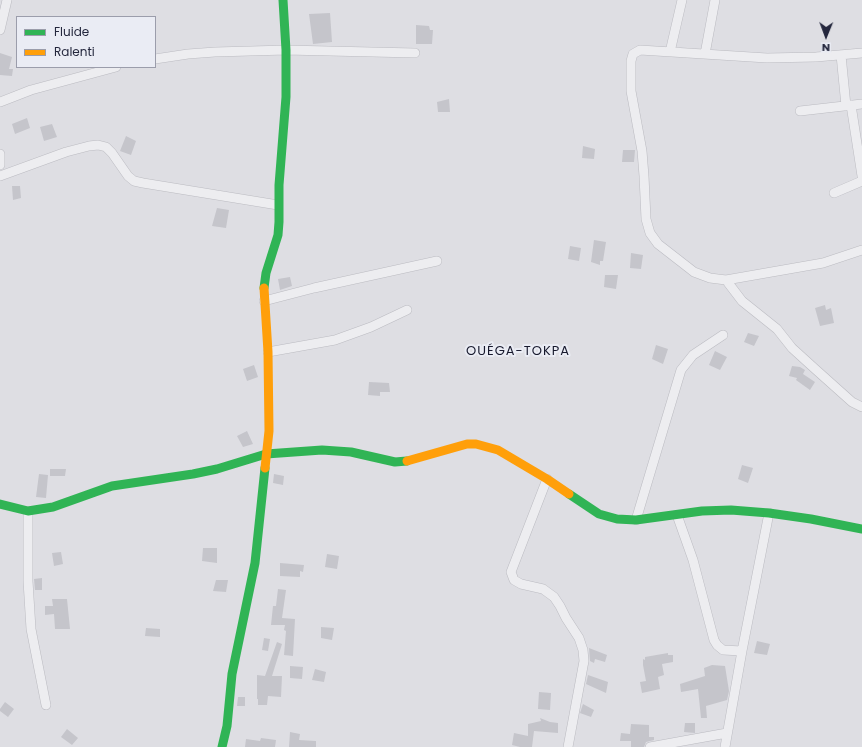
<!DOCTYPE html>
<html>
<head>
<meta charset="utf-8">
<style>
	body { margin:0 }
	#map { position:relative; width:862px; height:747px; overflow:hidden; background:#dedee3; font-family:Poppins,sans-serif }
	canvas { display:block }
	.legend { position:absolute; left:16px; top:16px; width:140px; height:52px; box-sizing:border-box; background:#eaecf4; border:1px solid #9b9dab; margin:0; padding:5px 7px; list-style:none; font-size:12px; color:#24273d }
	.legend li { display:flex; align-items:center; gap:8px; height:20px }
	.legend b { width:20px; border:1px solid #9b9dab }
	.north { position:absolute; left:806px; top:16px; width:40px; height:40px; -webkit-text-stroke:3px #eaecf4; paint-order:stroke; rotate:181deg; font-size:11px; font-weight:700; line-height:16px; text-align:center; color:#24273d }
	.north::after { content:''; display:block; margin:auto; width:14px; height:18px; background:#24273d; clip-path:polygon(50% 0,100% 100%,50% 72%,0 100%) }
</style>
</head>
<body>
<div id="map">
<canvas width="862" height="747"></canvas>
<ul class="legend">
<li><b style="height:5px;background:#30b455"></b>Fluide</li>
<li><b style="height:5px;background:#ff9f0a"></b>Ralenti</li>
</ul>
<div class="north">N</div>
</div>
<script>
const ctx = document.querySelector('canvas').getContext('2d');
ctx.lineJoin = 'round';
function fill(path, color) {
  ctx.fillStyle = color;
  ctx.fill(path, 'evenodd');
}
function shape(rows) {
  const path = new Path2D();
  for (const r of rows) {
    path.moveTo(r[0], r[1]);
    for (let i = 2; i < r.length; i += 2) path.lineTo(r[i], r[i + 1]);
  }
  return path;
}
function strokePath(path, color, width, dash) {
  ctx.strokeStyle = color;
  ctx.lineWidth = width;
  ctx.lineCap = dash ? 'butt' : 'round';
  ctx.setLineDash(dash || []);
  ctx.stroke(path);
}
function drawText(font, color, halo, rows, align = 'center') {
  ctx.font = font + ' Poppins,sans-serif';
  ctx.lineWidth = 4;
  ctx.setLineDash([]);
  ctx.textBaseline = 'middle';
  ctx.strokeStyle = halo;
  ctx.fillStyle = color;
  for (const [text, x, y, turn = 0] of rows) {
    ctx.save();
    ctx.translate(x, y);
    ctx.rotate((+turn || 0) * Math.PI / 180);
    ctx.textAlign = isNaN(turn) ? turn : align;
    if (halo) ctx.strokeText(text, 0, 0);
    ctx.fillText(text, 0, 0);
    ctx.restore();
  }
}
const building = shape([
	[330,13,332,42,313,44,309,14],
	[416,25,429,26,430,30,433,30,432,44,416,44],
	[0,53,12,57,9,69,13,69,12,76,0,75],
	[449,99,450,112,438,112,437,102],
	[27,118,30,128,15,134,12,124],
	[52,124,57,137,44,141,40,127],
	[126,136,136,141,131,155,120,151],
	[583,146,595,149,594,159,582,158],
	[623,150,635,150,634,162,622,162],
	[12,186,20,186,21,198,13,200],
	[217,208,229,210,226,228,212,226],
	[594,240,606,242,603,261,600,261,600,265,591,262],
	[570,246,581,248,579,261,568,259],
	[631,253,643,255,641,269,630,268],
	[605,275,618,275,616,289,604,287],
	[290,277,292,286,280,290,278,279],
	[825,305,826,310,831,308,834,323,820,326,815,308],
	[748,333,759,336,754,346,744,342],
	[656,345,668,349,663,364,652,359],
	[715,351,727,357,720,370,709,365],
	[254,365,258,377,247,381,243,369],
	[792,366,800,367,805,370,803,374,815,382,810,390,796,380,797,378,789,376],
	[369,382,389,383,390,392,380,392,380,396,368,395],
	[247,431,253,444,243,447,237,436],
	[742,465,753,468,748,483,738,479],
	[50,469,66,469,65,476,50,476],
	[39,474,48,475,46,498,36,497],
	[274,474,284,476,283,485,273,483],
	[203,548,217,548,217,563,202,561],
	[61,552,63,564,54,566,52,553],
	[327,554,339,556,337,569,325,567],
	[280,563,304,565,303,572,300,571,300,577,280,576],
	[42,578,42,590,35,590,34,579],
	[216,580,228,580,226,592,213,591],
	[278,589,286,590,282,618,295,619,293,656,284,655,286,631,284,630,285,625,271,625,273,606,276,606],
	[52,599,67,599,70,629,55,629,54,614,45,615,45,606,53,606],
	[321,627,334,628,332,640,321,638],
	[146,628,160,629,160,637,145,636],
	[264,638,270,639,268,651,262,650],
	[757,641,770,644,767,655,754,653],
	[277,642,282,644,272,676,282,676,281,697,268,696,267,705,258,705,258,699,257,699,257,675,265,676],
	[589,648,607,655,605,662,595,659,594,663,590,661],
	[668,653,668,655,673,655,673,662,662,664,664,675,658,677,660,689,642,693,640,682,646,681,643,665,643,659,645,660,645,657],
	[712,665,725,666,729,691,727,700,706,706,707,718,701,718,698,689,681,692,680,684,705,676,704,668],
	[290,666,303,667,302,679,290,678],
	[315,669,326,672,324,682,312,680],
	[588,675,608,682,606,693,586,684],
	[539,692,551,693,550,710,538,709],
	[238,697,245,697,245,706,237,706],
	[5,702,14,709,8,717,0,711,0,709],
	[583,704,594,710,591,717,580,713],
	[540,718,550,722,558,723,558,733,534,731,532,747,520,747,512,745,514,733,528,736,528,724,541,721],
	[685,723,695,723,695,733,684,732],
	[631,724,649,725,649,737,654,737,654,740,646,742,644,747,631,747,631,741,620,741,621,733,630,734],
	[67,729,78,738,72,745,61,737],
	[290,732,300,734,299,740,316,741,316,747,289,747],
	[261,738,276,740,275,747,245,747,246,739,260,741]
]);
const street = shape([
	[0,30,7,0],
	[670,52,682,0],
	[862,53,816,57,767,58,640,50,633,54,631,61,631,91,642,151,644,176,646,219,650,233,658,244,694,272,710,278,726,280,823,263,862,250],
	[705,54,715,0],
	[841,55,846,106],
	[155,59,188,54,215,52,286,50,415,53],
	[0,102,31,90,116,67],
	[851,105,862,176],
	[800,111,862,104],
	[0,154,0,165],
	[0,176,66,152,89,146,98,145,106,147,112,153,128,176,134,181,143,183,278,205],
	[834,193,862,181],
	[726,280,742,301,777,329,792,348,814,368,852,402,862,407],
	[264,301,314,288,437,261],
	[268,352,335,340,371,327,407,310],
	[547,479,511,572,514,580,521,584,543,589,554,597,560,606,566,618,579,638,583,650,584,661,568,747],
	[28,511,28,581,31,629,46,705],
	[677,515,693,560,714,640,717,645,723,650,742,651],
	[636,520,681,370,693,355,723,335],
	[650,747,727,733],
	[725,747,742,651,769,513]
]);
const fast = shape([
	[264,288,266,273,278,235,279,222,279,185,286,97,286,50,283,0],
	[569,494,599,514,617,519,636,520,702,511,731,510,769,513,811,519,862,529],
	[0,504,28,511,53,507,112,486,193,474,217,469,266,454,322,450,351,452,395,462,407,461],
	[222,747,227,726,232,674,255,563,265,468]
]);
const slow = shape([
	[264,288,268,352,269,431,265,468],
	[407,461,467,444,476,444,498,450,547,479,569,494]
]);
const quarterNames = [
	["OUÉGA-TOKPA",518,352]
];
fill(building, '#c5c5cb');
strokePath(street, '#bbbbc1', 10);
strokePath(street, '#ededf0', 9);
strokePath(fast, '#30b455', 9);
strokePath(slow, '#ff9f0a', 9);
ctx.letterSpacing = '1px';
drawText('13px', '#17192d', '#eaecf4', quarterNames);
ctx.letterSpacing = '0px';
</script>
</body>
</html>
